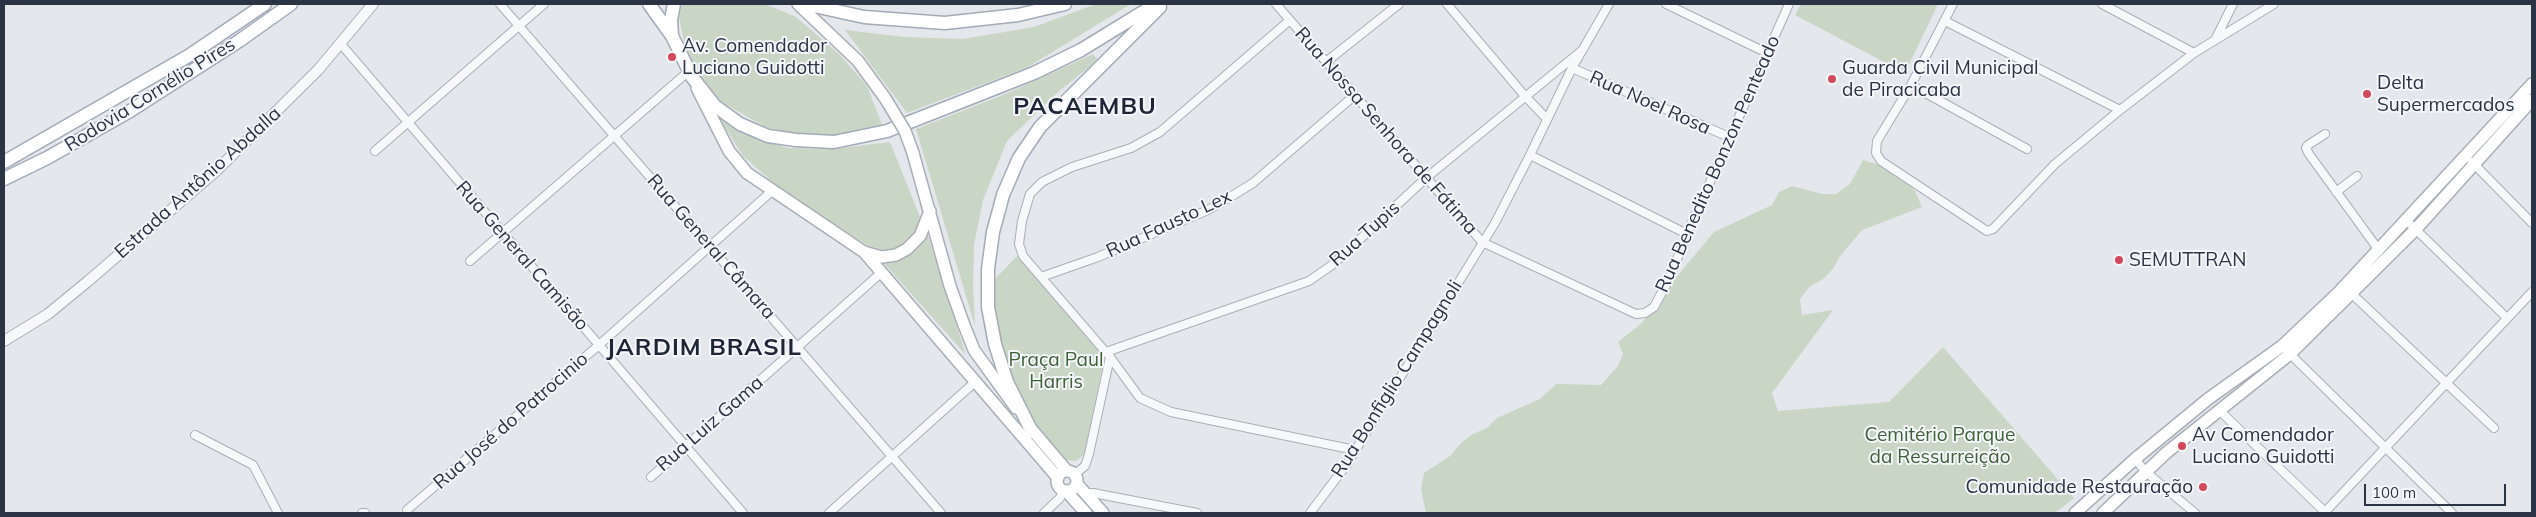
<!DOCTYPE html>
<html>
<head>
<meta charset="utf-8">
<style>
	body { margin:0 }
	#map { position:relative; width:2536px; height:517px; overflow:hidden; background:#e4e7ec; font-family:Mulish,sans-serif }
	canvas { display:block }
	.frame { position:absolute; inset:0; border:5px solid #2b3445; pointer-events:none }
	.scale { position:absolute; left:2364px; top:484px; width:142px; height:22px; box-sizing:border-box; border:2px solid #2b3445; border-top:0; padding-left:6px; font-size:15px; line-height:18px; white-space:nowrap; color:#2b3445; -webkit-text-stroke:4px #f4f6f9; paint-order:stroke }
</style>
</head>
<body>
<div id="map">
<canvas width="2536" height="517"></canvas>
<div class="frame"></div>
<div class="scale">100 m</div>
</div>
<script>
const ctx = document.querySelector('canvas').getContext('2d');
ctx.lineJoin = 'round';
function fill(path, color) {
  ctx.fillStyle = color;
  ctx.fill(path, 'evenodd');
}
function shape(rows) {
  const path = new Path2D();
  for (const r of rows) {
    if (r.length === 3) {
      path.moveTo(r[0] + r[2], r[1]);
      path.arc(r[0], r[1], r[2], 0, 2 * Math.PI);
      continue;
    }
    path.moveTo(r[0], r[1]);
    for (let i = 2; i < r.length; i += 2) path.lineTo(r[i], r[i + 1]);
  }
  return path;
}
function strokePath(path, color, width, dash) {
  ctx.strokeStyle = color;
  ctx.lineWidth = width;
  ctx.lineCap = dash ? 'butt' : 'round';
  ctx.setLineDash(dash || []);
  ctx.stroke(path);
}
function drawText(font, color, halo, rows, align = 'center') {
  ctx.font = font + ' Mulish,sans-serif';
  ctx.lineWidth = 4;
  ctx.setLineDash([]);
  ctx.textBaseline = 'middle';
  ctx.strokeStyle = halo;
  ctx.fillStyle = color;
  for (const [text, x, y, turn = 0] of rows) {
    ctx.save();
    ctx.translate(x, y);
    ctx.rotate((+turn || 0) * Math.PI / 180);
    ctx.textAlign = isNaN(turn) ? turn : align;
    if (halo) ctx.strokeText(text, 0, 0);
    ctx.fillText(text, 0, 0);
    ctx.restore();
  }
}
const green = shape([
	[682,4,765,4,796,17,840,55,867,86,883,127,826,136,791,134,766,127,719,101,698,73,686,50,679,18],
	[1096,4,1131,4,1028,67,907,113,845,30,904,37,963,39,1034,27],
	[1801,4,1938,4,1905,73,1795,15],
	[1093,54,1097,59,1093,64,1058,92,1007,141,983,200,974,245,973,285,975,326,916,129,1008,93],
	[720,119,739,132,787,148,832,149,890,142,920,217,919,228,910,240,898,248,885,250,869,246,785,193,743,156],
	[1863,160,1891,169,1915,191,1922,207,1862,230,1840,256,1833,269,1823,279,1809,287,1800,299,1802,315,1833,310,1772,393,1778,411,1889,402,1943,347,2074,498,2055,513,1426,513,1421,489,1424,473,1450,456,1461,443,1473,434,1487,428,1497,418,1540,399,1556,384,1601,385,1618,366,1623,354,1618,342,1642,323,1664,292,1714,232,1772,205,1779,192,1792,186,1822,194,1836,194,1850,184],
	[927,233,966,355,882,261,912,251,919,246],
	[1017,256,1104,357,1086,453,1076,461,1062,460,1034,427,1011,381,995,328,993,281]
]);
const minor = shape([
	[500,4,941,513],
	[1276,4,1482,242,1636,314,1645,313,1654,307,1670,277,1687,234,1789,4],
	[1447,4,1524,95,1547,119],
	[1666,4,1767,53],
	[1953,4,1911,85,1877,141,1876,153,1881,161,1987,231,1993,229,2055,164,2120,110,2194,53,2274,4],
	[2102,4,2194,53],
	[1290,20,1160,132,1131,148,1072,167,1042,182,1030,194,1022,221,1019,244,1023,256,1110,357,1140,398,1171,412,1355,450],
	[1945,21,2120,110],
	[2215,40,2233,4],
	[340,43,743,513],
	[1326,62,1399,4],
	[1572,68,1729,137],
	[1911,85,2027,149],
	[2325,134,2308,145,2306,148,2309,154,2378,249],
	[375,151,544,4],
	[1530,155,1687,234],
	[2472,162,2532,223],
	[2336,192,2357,176],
	[2405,219,2507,318],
	[470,261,689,71],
	[1041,277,1098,257,1208,210,1227,199,1253,183,1355,95],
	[2352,294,2494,428],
	[2287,351,2452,513],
	[1106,352,1309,281,1332,265,1426,178,1580,52],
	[2219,410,2325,512],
	[195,435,253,465,278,513],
	[2135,459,2146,472,2195,513],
	[1075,474,1085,466,1089,454,1110,357],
	[651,477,882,272],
	[1086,493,1093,493,1197,513],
	[407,510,599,345,772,191],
	[362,513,365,513],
	[829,513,975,382],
	[1044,513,1060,498,1063,490],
	[1310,513,1347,464,1495,223,1530,155,1572,68,1609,4],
	[2324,513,2532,292]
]);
const tertiary = shape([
	[4,341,48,314,87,282,215,172,318,70,373,4]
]);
const secondary = shape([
	[798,4,858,61,885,98],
	[697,88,729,151,747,173,864,252,1058,478],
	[913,153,950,286,964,325,974,350,1016,408],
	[864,252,882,257,896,255,907,249,920,236,930,211],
	[1028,425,1067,471],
	[1067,481,10],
	[1077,484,1103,513],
	[1066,491,1086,513],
	[2075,513,2135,459,2208,399,2282,346,2339,292,2532,84],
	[2103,513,2166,453,2290,354,2416,229,2532,100]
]);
const primary = shape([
	[649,4,672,36,692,77,715,106,740,124,768,136,796,140,834,142,887,131,1034,73,1081,50,1156,4],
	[805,4,864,17,945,23,1018,15,1065,4],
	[672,36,671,20,674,4],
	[4,162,190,55,265,4],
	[4,179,47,158,130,111,239,41,291,4],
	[1032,432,1007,382,995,344,988,307,988,269,993,232,1003,195,1019,158,1040,127,1160,7]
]);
const secondaryBridge = shape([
	[885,98,905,131,913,153]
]);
const markers = [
	[672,57,5,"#d1495b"],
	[1832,79,5,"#d1495b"],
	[2367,94,5,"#d1495b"],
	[2119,260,5,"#d1495b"],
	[2182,446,5,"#d1495b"],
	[2203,487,5,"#d1495b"]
];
const poiNames = [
	["Av. Comendador",682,46],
	["Luciano Guidotti",682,68],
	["Guarda Civil Municipal",1842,68],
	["de Piracicaba",1842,90],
	["Delta",2377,83],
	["Supermercados",2377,105],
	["SEMUTTRAN",2129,260],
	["Av Comendador",2192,435],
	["Luciano Guidotti",2192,457],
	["Comunidade Restauração",2193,487,"right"]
];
const streetNames = [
	["Rodovia Cornélio Pires",150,95,-32],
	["Rua Noel Rosa",1650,103,24],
	["Rua Nossa Senhora de Fátima",1386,131,49],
	["Rua Benedito Bonzon Penteado",1718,164,-66],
	["Estrada Antônio Abdalla",198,183,-42],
	["Rua Fausto Lex",1169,224,-25],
	["Rua Tupis",1365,234,-42],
	["Rua General Câmara",711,247,49],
	["Rua General Camisão",522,256,49],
	["Rua Bonfiglio Campagnoli",1397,379,-58],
	["Rua José do Patrocinio",511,421,-41],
	["Rua Luiz Gama",710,424,-41]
];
const parkNames = [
	["Praça Paul",1056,360],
	["Harris",1056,382],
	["Cemitério Parque",1940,435],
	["da Ressurreição",1940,457]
];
const districtNames = [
	["PACAEMBU",1085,107],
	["JARDIM BRASIL",704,348]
];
fill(green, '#c9d6c5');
strokePath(minor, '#a9aeb7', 10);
strokePath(tertiary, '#a9aeb7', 12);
strokePath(secondary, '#a9aeb7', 14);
strokePath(primary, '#a3abb8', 15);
strokePath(minor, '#f7f8fa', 8);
strokePath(tertiary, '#f7f8fa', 10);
strokePath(secondary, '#fff', 11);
strokePath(primary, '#fff', 12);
strokePath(secondaryBridge, '#a9aeb7', 14, []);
strokePath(secondaryBridge, '#fff', 11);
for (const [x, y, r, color] of markers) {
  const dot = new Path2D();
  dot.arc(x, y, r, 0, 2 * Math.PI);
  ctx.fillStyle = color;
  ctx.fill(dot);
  strokePath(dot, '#f4f6f9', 2);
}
drawText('19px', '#2b3445', '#f4f6f9', poiNames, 'left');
drawText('19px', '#2b3445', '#f4f6f9', streetNames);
drawText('19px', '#3f6138', '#f4f6f9', parkNames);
ctx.letterSpacing = '1px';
drawText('bold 24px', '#1d2536', '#f4f6f9', districtNames);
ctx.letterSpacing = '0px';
</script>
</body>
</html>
